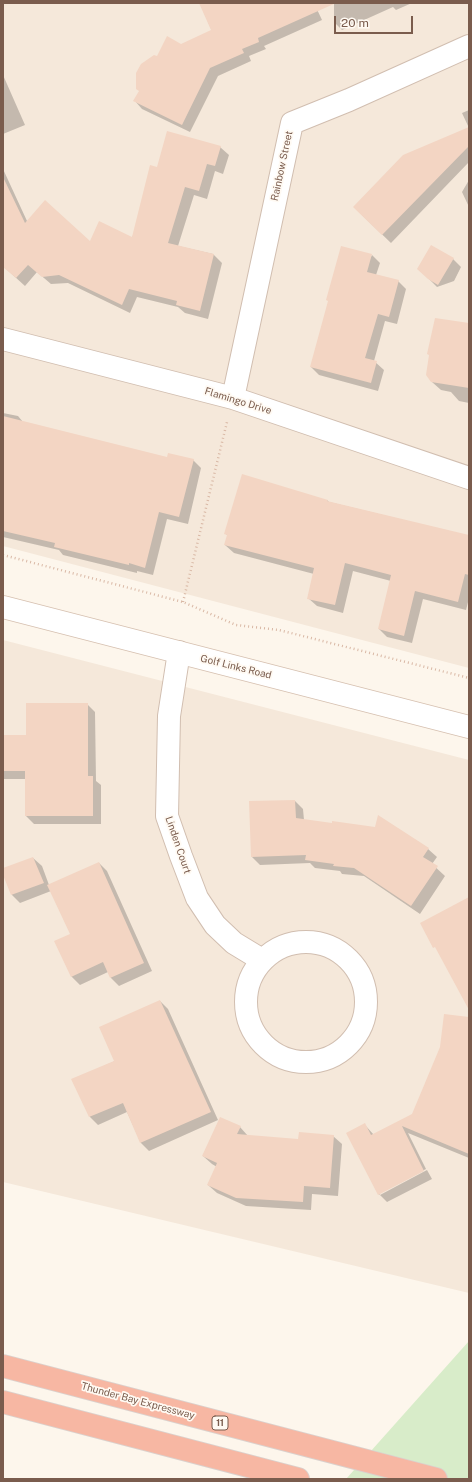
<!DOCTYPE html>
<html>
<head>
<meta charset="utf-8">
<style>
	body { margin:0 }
	#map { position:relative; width:472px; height:1482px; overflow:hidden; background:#fdf6ec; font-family:"Public Sans",sans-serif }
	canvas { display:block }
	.frame { position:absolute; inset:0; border:4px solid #7a5c4d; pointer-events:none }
	.scale { position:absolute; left:334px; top:16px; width:79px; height:18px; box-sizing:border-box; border:2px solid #7a5c4d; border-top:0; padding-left:5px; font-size:12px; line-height:14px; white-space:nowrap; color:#7a5c4d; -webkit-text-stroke:3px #fffaf3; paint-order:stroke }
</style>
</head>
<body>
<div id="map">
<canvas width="472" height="1482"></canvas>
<div class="frame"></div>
<div class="scale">20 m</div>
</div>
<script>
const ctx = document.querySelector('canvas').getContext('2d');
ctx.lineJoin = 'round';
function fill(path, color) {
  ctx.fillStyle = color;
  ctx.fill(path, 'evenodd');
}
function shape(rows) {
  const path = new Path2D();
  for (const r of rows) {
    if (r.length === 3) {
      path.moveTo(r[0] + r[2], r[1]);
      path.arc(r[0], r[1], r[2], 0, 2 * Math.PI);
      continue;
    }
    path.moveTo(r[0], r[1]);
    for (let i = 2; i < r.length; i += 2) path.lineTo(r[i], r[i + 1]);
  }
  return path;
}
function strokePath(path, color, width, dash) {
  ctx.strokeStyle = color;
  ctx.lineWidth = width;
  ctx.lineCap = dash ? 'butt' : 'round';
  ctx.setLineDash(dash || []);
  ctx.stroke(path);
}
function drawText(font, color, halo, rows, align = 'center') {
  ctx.font = font + ' "Public Sans",sans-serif';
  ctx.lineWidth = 3.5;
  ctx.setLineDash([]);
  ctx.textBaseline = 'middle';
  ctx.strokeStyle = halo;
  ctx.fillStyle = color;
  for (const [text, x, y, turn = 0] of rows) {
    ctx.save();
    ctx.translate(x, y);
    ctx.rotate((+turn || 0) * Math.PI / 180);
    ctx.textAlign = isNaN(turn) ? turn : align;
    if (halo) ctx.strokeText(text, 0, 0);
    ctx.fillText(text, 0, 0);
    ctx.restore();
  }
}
const residential = shape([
	[3,3,469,3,469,668,3,546],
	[3,640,469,760,469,1293,3,1182]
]);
const green = shape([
	[469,1341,469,1479,346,1479]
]);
const shadow = shape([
	[200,3,314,3,322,20,264,46,266,49,249,56,251,61,218,76,190,132,142,109,135,101,157,58,181,45,212,31],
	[334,3,412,3,396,10,393,7,342,30,334,22],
	[3,75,25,125,3,134],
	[469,110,469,162,391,243,362,215,469,128,462,113],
	[220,147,229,155,223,174,215,171,207,199,194,195,178,246,213,254,222,263,208,319,185,313,178,307,137,297,130,313,68,283,51,284,37,272,25,286,3,266,3,169,27,221,90,243,132,238,158,169],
	[469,180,469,207,462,192],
	[372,255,380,263,376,275,398,281,406,289,397,324,385,321,374,361,384,370,378,391,319,375,311,367],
	[453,259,461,267,454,281,437,287,419,269],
	[469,324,469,403,459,401,451,392,441,390,432,382],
	[3,413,18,416,23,422,168,459,193,460,201,468,188,524,167,519,153,575,137,571,137,573,63,555,59,550,3,537],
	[327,500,329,502,469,536,469,598,466,610,423,599,412,643,387,637,379,629,391,581,353,571,343,613,317,606,308,598,314,574,234,553,225,545,228,536,225,533],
	[87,704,95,712,96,781,101,785,101,824,34,824,26,816,26,779,3,779,3,736,27,736],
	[295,801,303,809,304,820,428,849,437,857,432,864,445,876,420,914,364,876,342,874,340,871,315,868,310,863,260,865,252,857],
	[33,858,42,866,49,885,99,863,107,871,152,971,119,986,111,978,108,972,80,985,71,976,71,934,51,891,20,903,12,895,3,872,3,869],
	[160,1001,168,1009,218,1120,149,1151,141,1143,127,1112,98,1125,90,1117,73,1080,115,1061],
	[469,1070,469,1158,408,1133,426,1169,380,1192,380,1195,427,1170,432,1179,387,1202,379,1194,364,1124,374,1135,413,1115],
	[240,1127,248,1136,299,1140,333,1136,342,1144,338,1196,312,1194,311,1210,246,1206,217,1193,208,1185,217,1167,212,1164,203,1156]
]);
const building = shape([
	[199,3,336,3,258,38,259,42,242,49,244,53,210,68,182,125,133,101,139,91,136,89,136,73,141,64,154,55,157,56,167,36,181,44,211,30],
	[469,127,469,146,382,235,353,207,403,155],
	[167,131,221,146,215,166,207,164,199,191,185,187,168,243,214,254,200,311,176,305,177,301,129,289,122,305,59,275,42,277,28,265,16,278,3,267,3,177,25,223,45,200,90,241,99,221,132,237,150,165,157,167],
	[431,245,454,258,438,285,428,279,417,269],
	[341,246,372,254,367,272,399,280,389,317,378,314,365,358,377,361,371,383,310,367,328,301,326,300],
	[435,318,469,323,469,388,431,382,426,375,429,355,427,354],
	[3,416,167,457,168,453,194,459,179,517,159,512,145,568,129,563,129,565,54,547,55,543,3,531],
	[242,474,328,500,327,501,469,535,469,575,465,574,458,602,415,591,404,636,378,629,391,575,345,563,335,605,307,599,314,568,224,545,227,535,224,534],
	[26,703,88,703,88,776,93,776,93,816,25,816,25,771,3,771,3,735,26,735],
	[295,800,296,818,332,823,332,821,375,827,378,815,429,848,423,857,438,866,411,906,354,868,333,866,334,864,305,860,306,855,251,857,249,801],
	[33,857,44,883,11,895,3,875,3,868],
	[99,862,144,963,110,978,103,962,71,977,54,941,70,934,47,885],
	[469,897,469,1010,435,947,433,948,420,923],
	[160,1000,211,1112,140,1143,123,1103,89,1117,71,1079,114,1061,99,1027],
	[444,1014,469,1017,469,1154,402,1126,424,1171,378,1195,346,1133,365,1123,371,1135,412,1114,440,1047],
	[220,1117,241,1126,237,1134,298,1139,299,1132,334,1135,330,1188,304,1186,303,1202,236,1198,207,1185,217,1163,202,1156]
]);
const path = shape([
	[3,555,183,602,236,625,279,630,469,678],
	[183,602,227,422]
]);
const street = shape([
	[3,339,233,398,469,478],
	[233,398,292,123,349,100,469,46],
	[179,652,169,716,167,816,181,856,197,898,215,925,234,943,262,960],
	[306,1002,60]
]);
const secondary = shape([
	[3,607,469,727]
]);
const highway = shape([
	[3,1366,436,1479],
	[3,1402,298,1479]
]);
const shields = [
	[220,1423,16]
];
const shieldNames = [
	["11",220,1423]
];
const streetNames = [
	["Rainbow Street",282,166,-78],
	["Flamingo Drive",238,401,17],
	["Golf Links Road",236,667,14],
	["Linden Court",178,845,71],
	["Thunder Bay Expressway",138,1401,15]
];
fill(residential, '#f5e8da');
fill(green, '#d8ecc9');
fill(shadow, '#0003');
fill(building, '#f3d5c3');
strokePath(street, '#d1beb0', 24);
strokePath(secondary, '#d6c0b0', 24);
strokePath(highway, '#dad1cd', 24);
strokePath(path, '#d9b8a5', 2.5, [1, 3]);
strokePath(street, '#fff', 22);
strokePath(secondary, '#fff', 22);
strokePath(highway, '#f7b7a3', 22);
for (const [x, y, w] of shields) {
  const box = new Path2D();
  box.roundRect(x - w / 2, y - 7, w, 14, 3);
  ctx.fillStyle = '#fffaf3';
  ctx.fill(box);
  strokePath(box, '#7a5c4d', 1);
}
drawText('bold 9px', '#7a5c4d', null, shieldNames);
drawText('10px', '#7a5c4d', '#fffaf3', streetNames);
</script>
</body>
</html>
